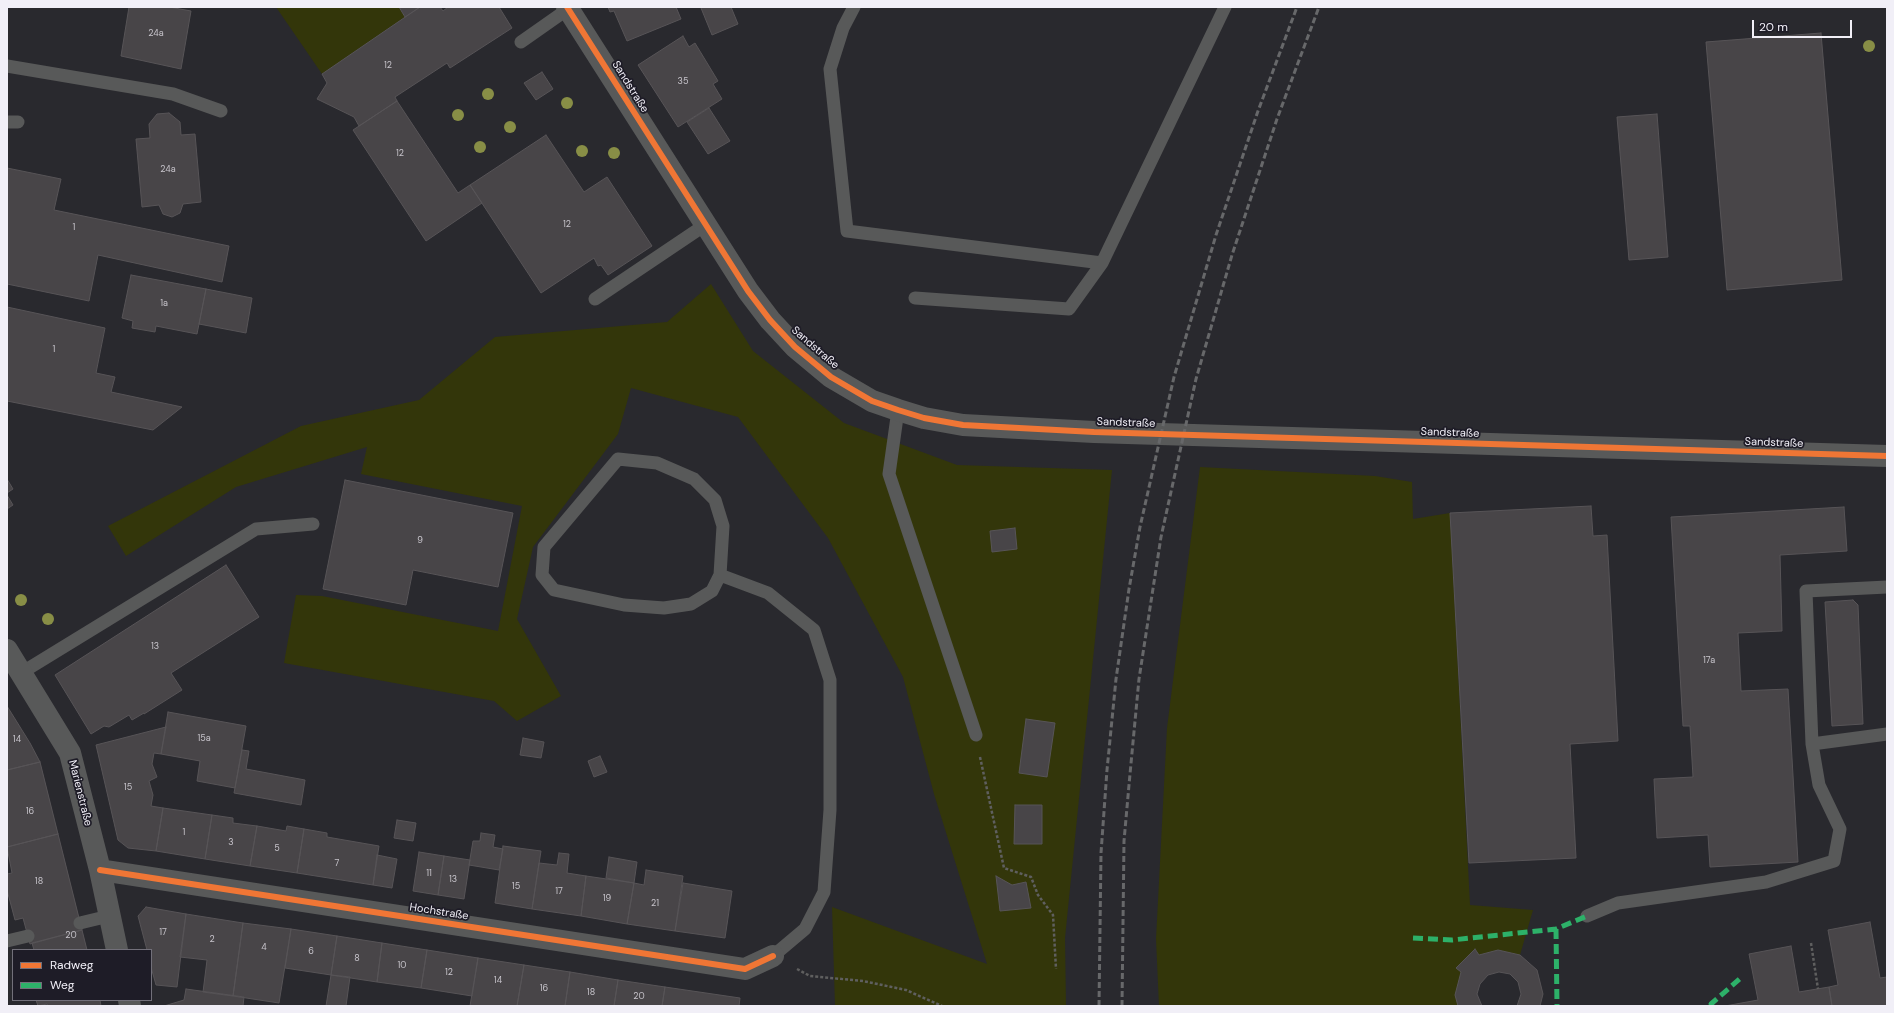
<!DOCTYPE html>
<html>
<head>
<meta charset="utf-8">
<style>
	body { margin:0 }
	#map { position:relative; width:1894px; height:1013px; overflow:hidden; background:#29292e; font-family:"DM Sans",sans-serif }
	canvas { display:block }
	.frame { position:absolute; inset:0; border:8px solid #f1eff7; pointer-events:none }
	.legend { position:absolute; left:12px; top:949px; width:140px; height:52px; box-sizing:border-box; background:#1e1c27; border:1px solid #72707a; margin:0; padding:5px 7px; list-style:none; font-size:12px; color:#f1eff7 }
	.legend li { display:flex; align-items:center; gap:8px; height:20px }
	.legend b { width:20px; border:1px solid #72707a }
	.scale { position:absolute; left:1752px; top:20px; width:100px; height:18px; box-sizing:border-box; border:2px solid #f1eff7; border-top:0; padding-left:5px; font-size:12px; line-height:14px; white-space:nowrap; color:#f1eff7; -webkit-text-stroke:3px #1e1c27; paint-order:stroke }
</style>
</head>
<body>
<div id="map">
<canvas width="1894" height="1013"></canvas>
<div class="frame"></div>
<ul class="legend">
<li><b style="height:5px;background:#f07635"></b>Radweg</li>
<li><b style="height:5px;background:#2db169"></b>Weg</li>
</ul>
<div class="scale">20 m</div>
</div>
<script>
const ctx = document.querySelector('canvas').getContext('2d');
ctx.lineJoin = 'round';
function fill(path, color) {
  ctx.fillStyle = color;
  ctx.fill(path, 'evenodd');
}
function shape(rows) {
  const path = new Path2D();
  for (const r of rows) {
    path.moveTo(r[0], r[1]);
    for (let i = 2; i < r.length; i += 2) path.lineTo(r[i], r[i + 1]);
  }
  return path;
}
function strokePath(path, color, width, dash) {
  ctx.strokeStyle = color;
  ctx.lineWidth = width;
  ctx.lineCap = dash ? 'butt' : 'round';
  ctx.setLineDash(dash || []);
  ctx.stroke(path);
}
function drawText(font, color, halo, rows, align = 'center') {
  ctx.font = font + ' "DM Sans",sans-serif';
  ctx.lineWidth = 3.5;
  ctx.setLineDash([]);
  ctx.textBaseline = 'middle';
  ctx.strokeStyle = halo;
  ctx.fillStyle = color;
  for (const [text, x, y, turn = 0] of rows) {
    ctx.save();
    ctx.translate(x, y);
    ctx.rotate((+turn || 0) * Math.PI / 180);
    ctx.textAlign = isNaN(turn) ? turn : align;
    if (halo) ctx.strokeText(text, 0, 0);
    ctx.fillText(text, 0, 0);
    ctx.restore();
  }
}
const green = shape([
	[276,7,399,7,405,17,322,74],
	[711,284,753,351,844,423,957,465,1112,470,1065,938,1066,1006,835,1006,832,907,987,964,934,794,903,677,828,538,738,417,631,388,618,434,533,547,517,619,561,696,517,721,494,701,284,663,296,595,322,596,498,631,522,506,361,474,367,447,236,487,126,556,108,526,301,426,419,400,495,337,667,322],
	[1200,467,1375,476,1412,482,1413,519,1450,513,1470,905,1533,910,1520,955,1498,950,1479,955,1475,949,1456,968,1461,972,1458,1006,1159,1006,1156,939,1167,728]
]);
const building = shape([
	[129,7,169,7,191,11,181,69,121,56,129,7],
	[399,7,420,7,405,17,399,7],
	[420,7,440,7,443,11,448,7,499,7,512,28,450,68,447,63,395,97,397,101,359,126,354,117,317,99,327,83,322,74,420,7],
	[608,7,676,7,681,19,627,41,614,11,610,12,608,7],
	[703,7,731,7,738,24,712,35,701,8,703,7],
	[1821,33,1842,280,1727,290,1706,42,1821,33],
	[683,36,689,47,695,43,718,81,713,84,722,99,678,127,638,65,683,36],
	[542,72,553,89,536,100,524,83,542,72],
	[397,101,458,193,470,185,482,203,426,241,353,130,397,101],
	[709,108,730,141,708,154,687,122,709,108],
	[169,113,180,122,181,135,195,134,201,202,183,204,180,213,172,217,163,214,159,205,142,207,136,139,150,138,149,124,157,114,169,113],
	[1657,114,1668,257,1629,260,1617,117,1657,114],
	[546,135,584,192,607,177,652,246,608,275,601,265,598,266,594,258,541,293,470,185,546,135],
	[7,168,61,179,54,210,229,246,222,282,98,255,89,301,7,284,7,168],
	[131,275,206,289,197,334,156,326,155,332,132,328,133,321,122,318,131,275],
	[206,289,252,298,246,333,199,324,206,289],
	[7,307,105,328,96,373,115,377,111,392,182,407,153,430,7,401,7,307],
	[7,479,13,489,7,493,7,479],
	[345,480,513,513,498,587,413,570,406,605,323,589,345,480],
	[7,495,13,505,7,509,7,495],
	[1591,506,1593,536,1607,535,1618,741,1570,744,1576,858,1469,863,1450,513,1591,506],
	[1844,507,1847,551,1780,555,1782,631,1738,633,1741,691,1788,689,1798,862,1710,867,1708,835,1657,838,1654,779,1693,777,1690,726,1683,726,1671,517,1844,507],
	[1015,528,1017,549,992,552,990,531,1015,528],
	[226,565,259,617,171,673,182,690,144,714,144,713,132,720,129,715,109,727,104,726,91,734,55,675,226,565],
	[1853,600,1858,605,1863,724,1832,726,1825,602,1853,600],
	[7,706,30,743,40,762,7,770,7,706],
	[168,712,246,726,235,788,197,781,200,761,161,754,168,712],
	[1026,719,1055,723,1047,777,1019,773,1026,719],
	[166,727,161,754,154,753,152,764,157,777,149,781,153,795,151,806,163,808,156,851,128,848,118,840,96,745,166,727],
	[523,738,544,742,541,758,520,755,523,738],
	[242,750,249,751,246,769,305,780,301,805,234,793,242,750],
	[600,756,607,772,594,777,588,761,600,756],
	[40,762,58,834,7,847,7,770,40,762],
	[1015,805,1042,805,1042,844,1014,844,1015,805],
	[163,808,212,815,205,859,156,851,163,808],
	[212,815,233,818,233,823,257,826,250,866,205,859,212,815],
	[397,820,416,823,413,841,394,838,397,820],
	[257,826,286,831,287,826,304,829,297,873,250,866,257,826],
	[304,829,327,833,327,837,379,846,373,885,297,873,304,829],
	[481,833,495,835,493,847,503,849,499,870,469,865,473,841,480,841,481,833],
	[58,834,82,930,30,944,23,918,15,920,7,890,7,874,12,873,7,847,58,834],
	[503,846,541,851,532,909,495,903,503,846],
	[419,852,444,856,438,895,413,891,419,852],
	[559,853,569,854,567,873,586,876,581,916,532,909,539,863,557,865,559,853],
	[377,855,397,859,392,888,373,885,377,855],
	[444,856,470,860,464,899,438,895,444,856],
	[609,857,637,862,634,883,606,878,609,857],
	[646,870,683,876,675,931,627,924,634,883,644,885,646,870],
	[586,876,634,883,627,924,581,916,586,876],
	[996,876,1012,885,1026,882,1031,908,1000,911,996,876],
	[683,883,732,891,725,938,675,931,683,883],
	[146,907,186,914,177,987,156,985,151,967,151,950,147,950,138,916,146,907],
	[186,914,243,923,233,996,203,992,207,960,180,957,186,914],
	[1870,922,1880,978,1887,977,1887,1006,1832,1006,1829,987,1838,985,1828,930,1870,922],
	[243,923,291,929,279,1003,233,996,243,923],
	[291,929,337,936,331,975,285,968,291,929],
	[82,930,87,950,34,950,32,943,82,930],
	[337,936,382,943,377,982,331,975,337,936],
	[382,943,427,950,421,988,377,982,382,943],
	[1791,946,1799,992,1829,987,1832,1006,1725,1006,1758,1000,1749,954,1791,946],
	[1475,949,1479,955,1498,950,1520,955,1537,970,1543,994,1540,1006,1517,1006,1521,994,1518,982,1510,974,1499,972,1488,975,1480,984,1477,994,1482,1006,1458,1006,1455,995,1461,972,1456,968,1475,949],
	[427,950,478,958,472,996,421,988,427,950],
	[478,958,524,965,517,1006,470,1006,478,958],
	[524,965,570,972,565,1006,517,1006,524,965],
	[570,972,618,980,614,1006,565,1006,570,972],
	[331,975,350,977,346,1006,326,1006,331,975],
	[618,980,665,987,662,1006,614,1006,618,980],
	[665,987,740,998,739,1006,662,1006,665,987],
	[186,989,244,997,243,1006,164,1006,184,1000,186,989],
	[36,1000,100,1000,101,1006,48,1006,47,1004,38,1006,36,1000]
]);
const path = shape([
	[980,757,1004,868,1031,877,1038,895,1053,915,1056,969],
	[1811,943,1818,989],
	[797,969,810,976,863,981,906,990,942,1006]
]);
const service = shape([
	[854,7,843,28,830,69,847,231,1102,263,1225,7],
	[521,42,568,9],
	[7,66,173,94,221,111],
	[7,122,18,122],
	[915,298,1069,309,1102,263],
	[595,299,705,225],
	[898,410,889,474,976,735],
	[618,459,657,463,694,479,715,500,723,526,720,575,712,591,691,604,664,608,624,605,554,590,542,575,544,547,618,459],
	[720,575,768,593,814,630,830,680,830,810,824,892,805,929,773,956],
	[21,673,256,529,313,524],
	[1812,744,1806,591,1887,587],
	[1587,916,1618,903,1766,882,1834,861,1840,829,1819,785,1812,744,1887,734],
	[80,923,109,916],
	[7,941,28,936]
]);
const minor = shape([
	[567,7,748,291,770,320,795,347,831,377,872,401,898,410,924,418,963,425,1094,432,1887,456],
	[7,650,70,753,100,870,117,950],
	[100,870,745,969,773,956],
	[129,1000,130,1006]
]);
const rail = shape([
	[1099,1006,1101,853,1107,770,1116,679,1129,589,1140,527,1174,377,1216,235,1258,111,1297,7],
	[1122,1006,1124,841,1130,774,1139,679,1161,537,1196,379,1232,255,1277,119,1319,7]
]);
const quiet = shape([
	[1556,929,1557,1006],
	[1413,938,1452,940,1556,929,1587,916],
	[1712,1006,1711,1004,1743,976]
]);
const cycleway = shape([
	[567,7,748,291,770,320,795,347,831,377,872,401,898,410,924,418,963,425,1094,432,1887,456],
	[100,870,745,969,773,956]
]);
const trees = [
	[1869,46],
	[488,94],
	[567,103],
	[458,115],
	[510,127],
	[480,147],
	[582,151],
	[614,153],
	[21,600],
	[48,619]
];
const numberNames = [
	["24a",156,34],
	["12",388,66],
	["35",683,82],
	["12",400,154],
	["24a",168,170],
	["12",567,225],
	["1",74,228],
	["1a",164,304],
	["1",54,350],
	["9",420,541],
	["13",155,647],
	["17a",1709,661],
	["15a",204,739],
	["14",17,740],
	["15",128,788],
	["16",30,812],
	["1",184,833],
	["3",231,843],
	["5",277,849],
	["7",337,864],
	["11",429,874],
	["13",453,880],
	["18",39,882],
	["15",516,887],
	["17",559,892],
	["19",607,899],
	["21",655,904],
	["17",163,933],
	["20",71,936],
	["2",212,940],
	["4",264,948],
	["6",311,952],
	["8",357,959],
	["10",402,966],
	["12",449,973],
	["14",498,981],
	["16",544,989],
	["18",591,993],
	["20",639,997]
];
const streetNames = [
	["Sandstraße",630,87,58],
	["Sandstraße",815,348,41],
	["Sandstraße",1126,423,2],
	["Sandstraße",1450,433,2],
	["Sandstraße",1774,443,2],
	["Marienstraße",80,793,76],
	["Hochstraße",439,912,9]
];
fill(green, '#33360a');
fill(building, '#484548');
strokePath(building, '#575457', 1);
strokePath(path, '#5f5f5f', 2.5, [3, 2]);
strokePath(service, '#585959', 13);
strokePath(minor, '#585959', 22);
strokePath(rail, '#67686a', 3, [6, 3]);
strokePath(quiet, '#2db169', 5, [10, 5]);
strokePath(cycleway, '#f07635', 6);
ctx.fillStyle = '#888e46';
for (const [x, y] of trees) {
  ctx.beginPath();
  ctx.arc(x, y, 6, 0, 2 * Math.PI);
  ctx.fill();
}
drawText('9px', '#c7c4cb', null, numberNames);
drawText('11px', '#f1eff7', '#1e1c27', streetNames);
</script>
</body>
</html>
